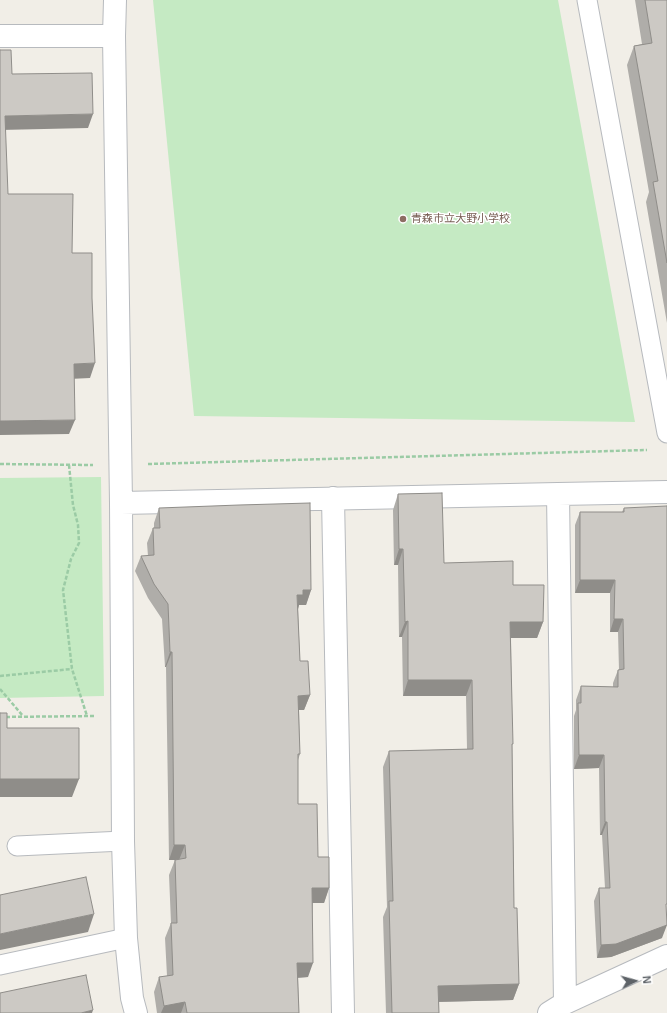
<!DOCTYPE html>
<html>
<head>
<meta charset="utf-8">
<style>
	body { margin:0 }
	#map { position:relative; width:667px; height:1013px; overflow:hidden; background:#f1eee7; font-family:Helvetica,sans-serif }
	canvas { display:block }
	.north { position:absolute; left:615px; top:961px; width:40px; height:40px; -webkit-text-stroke:3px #fff; paint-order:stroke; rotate:84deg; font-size:11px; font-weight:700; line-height:16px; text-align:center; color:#5e6368 }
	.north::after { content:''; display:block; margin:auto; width:14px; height:18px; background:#5e6368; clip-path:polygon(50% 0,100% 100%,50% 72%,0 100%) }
</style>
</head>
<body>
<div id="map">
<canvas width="667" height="1013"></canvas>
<div class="north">N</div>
</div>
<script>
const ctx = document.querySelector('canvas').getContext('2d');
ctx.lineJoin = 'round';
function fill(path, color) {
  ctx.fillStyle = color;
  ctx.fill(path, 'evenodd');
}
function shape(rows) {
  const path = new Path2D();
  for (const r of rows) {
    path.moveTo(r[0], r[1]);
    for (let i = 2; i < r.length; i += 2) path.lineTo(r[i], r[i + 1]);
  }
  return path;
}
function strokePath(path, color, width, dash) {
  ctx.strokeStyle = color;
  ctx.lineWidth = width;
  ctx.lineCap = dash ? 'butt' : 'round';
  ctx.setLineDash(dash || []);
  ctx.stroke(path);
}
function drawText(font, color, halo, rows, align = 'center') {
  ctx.font = font + ' Helvetica,"Noto Sans JP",sans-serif';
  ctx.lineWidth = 3;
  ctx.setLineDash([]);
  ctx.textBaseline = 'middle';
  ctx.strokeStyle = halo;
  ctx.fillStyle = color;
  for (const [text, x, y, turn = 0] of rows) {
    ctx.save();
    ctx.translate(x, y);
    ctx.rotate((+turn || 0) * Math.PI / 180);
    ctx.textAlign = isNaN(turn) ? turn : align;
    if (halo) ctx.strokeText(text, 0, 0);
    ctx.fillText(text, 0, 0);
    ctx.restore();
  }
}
const green = shape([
	[153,0,558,0,635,422,194,416],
	[101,477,104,696,0,698,0,478]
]);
const path = shape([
	[0,464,93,465],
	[148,464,647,450],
	[69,465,73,505,78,525,79,543,71,559,63,590,72,669,87,716],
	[0,676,72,669],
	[0,689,23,716],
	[0,717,95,716]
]);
const lane = shape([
	[587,0,667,433],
	[17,846,123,841],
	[0,965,126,938]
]);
const street = shape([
	[115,0,114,36,121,503,123,841,126,938,132,998,136,1013],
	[0,36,114,36],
	[558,494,565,1003],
	[333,498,343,1013],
	[121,503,558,494,667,492],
	[549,1013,565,1003,667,956]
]);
const wall = shape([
	[635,0,667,0,667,323,646,202,649,192,627,65,634,46,642,44],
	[398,494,444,563,513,585,543,622,537,638,511,638,514,908,519,984,513,1000,439,1002,439,1013,386,1013,383,917,387,907,383,767,389,751,467,749,466,696,403,696,402,637,399,637,398,565,394,565,393,510],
	[159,508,311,590,306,605,299,605,298,609,300,661,310,695,304,710,299,710,300,754,298,760,298,804,329,888,324,903,313,903,308,977,298,978,299,1013,157,1013,154,992,159,977,167,976,165,938,171,923,169,875,175,860,177,860,169,860,166,667,165,667,162,619,148,598,135,571,141,556,148,556,147,543,153,528,154,528,154,523],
	[624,508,662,938,611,957,597,958,594,901,599,888,605,888,602,835,600,835,599,768,574,769,574,716,576,710,576,700,581,686,613,687,613,683,618,670,619,670,618,632,610,632,610,593,575,593,575,525,580,512,622,512]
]);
const shadedWall = shape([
	[93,114,88,128,0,130,5,116],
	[95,363,90,378,69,379,74,364],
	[75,420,69,434,0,435,0,421],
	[399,549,403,549,398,565,394,565],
	[580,580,615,580,610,593,575,593],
	[303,590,311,590,306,605,299,605,298,609,297,595],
	[614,619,623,619,618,632,610,632],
	[408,621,402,637,399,637,405,622],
	[510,622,543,622,537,638,504,638],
	[170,652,172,652,166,667,165,667],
	[408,680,472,680,466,696,403,696],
	[310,695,304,710,293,710,298,696],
	[579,755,604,755,599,768,574,769],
	[0,779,79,779,72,797,0,797],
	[605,822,607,822,602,835,600,835],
	[174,845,185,845,179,860,169,860],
	[312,888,329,888,324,903,307,903],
	[94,914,88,932,0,950,0,934],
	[667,925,662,938,611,957,597,958,601,945],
	[297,963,313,963,308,977,292,978],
	[519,984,513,1000,433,1002,438,986],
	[185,1002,181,1013,161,1013,164,1006],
	[93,1010,92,1013,81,1013]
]);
const building = shape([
	[645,0,667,0,667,263,653,182,658,181,634,46,652,43,645,0],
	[0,50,11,50,12,74,92,73,93,114,5,116,8,194,73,194,72,253,92,253,92,298,95,363,74,364,75,420,0,421,0,50],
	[442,493,444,563,513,561,513,585,544,585,543,622,510,622,513,744,512,744,514,908,517,908,519,984,438,986,439,1013,392,1013,389,901,393,901,389,751,473,749,472,680,408,680,408,621,405,622,403,549,399,549,398,494,442,493],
	[310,503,311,590,303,590,303,595,297,595,300,661,308,661,310,695,298,696,300,754,298,754,298,804,317,804,318,857,329,857,329,888,312,888,313,963,297,963,299,1013,187,1013,185,1002,164,1006,159,977,173,975,171,923,177,923,175,860,186,858,185,845,174,845,172,652,170,652,168,604,154,584,141,556,154,555,153,528,160,528,159,508,239,505,310,503],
	[667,506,667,904,666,904,667,925,616,944,601,945,599,888,610,888,607,822,605,822,604,755,579,755,578,703,581,703,581,686,618,687,618,670,624,669,623,619,614,619,615,580,580,580,580,512,624,512,624,508,667,506],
	[0,713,7,713,7,728,79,728,79,779,0,779,0,713],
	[86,877,94,914,0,934,0,895,86,877],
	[86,975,93,1010,81,1013,0,1013,0,993,86,975]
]);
const markers = [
	[403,219,4,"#8d6e63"]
];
const educationNames = [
	["青森市立大野小学校",411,219]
];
fill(green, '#c5eac3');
strokePath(lane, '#b7babe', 21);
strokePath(street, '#b7babe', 24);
strokePath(path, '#9bcba5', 2.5, [4, 2]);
strokePath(lane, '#fff', 19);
strokePath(street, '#fff', 22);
fill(wall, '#afada9');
fill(shadedWall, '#8f8d89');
fill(building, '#ccc9c4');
strokePath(building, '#8f8d89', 1);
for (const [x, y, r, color] of markers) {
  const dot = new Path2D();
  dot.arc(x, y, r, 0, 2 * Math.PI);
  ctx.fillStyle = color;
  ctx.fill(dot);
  strokePath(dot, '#fff', 1.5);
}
drawText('11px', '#785e54', '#fff', educationNames, 'left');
</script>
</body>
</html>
